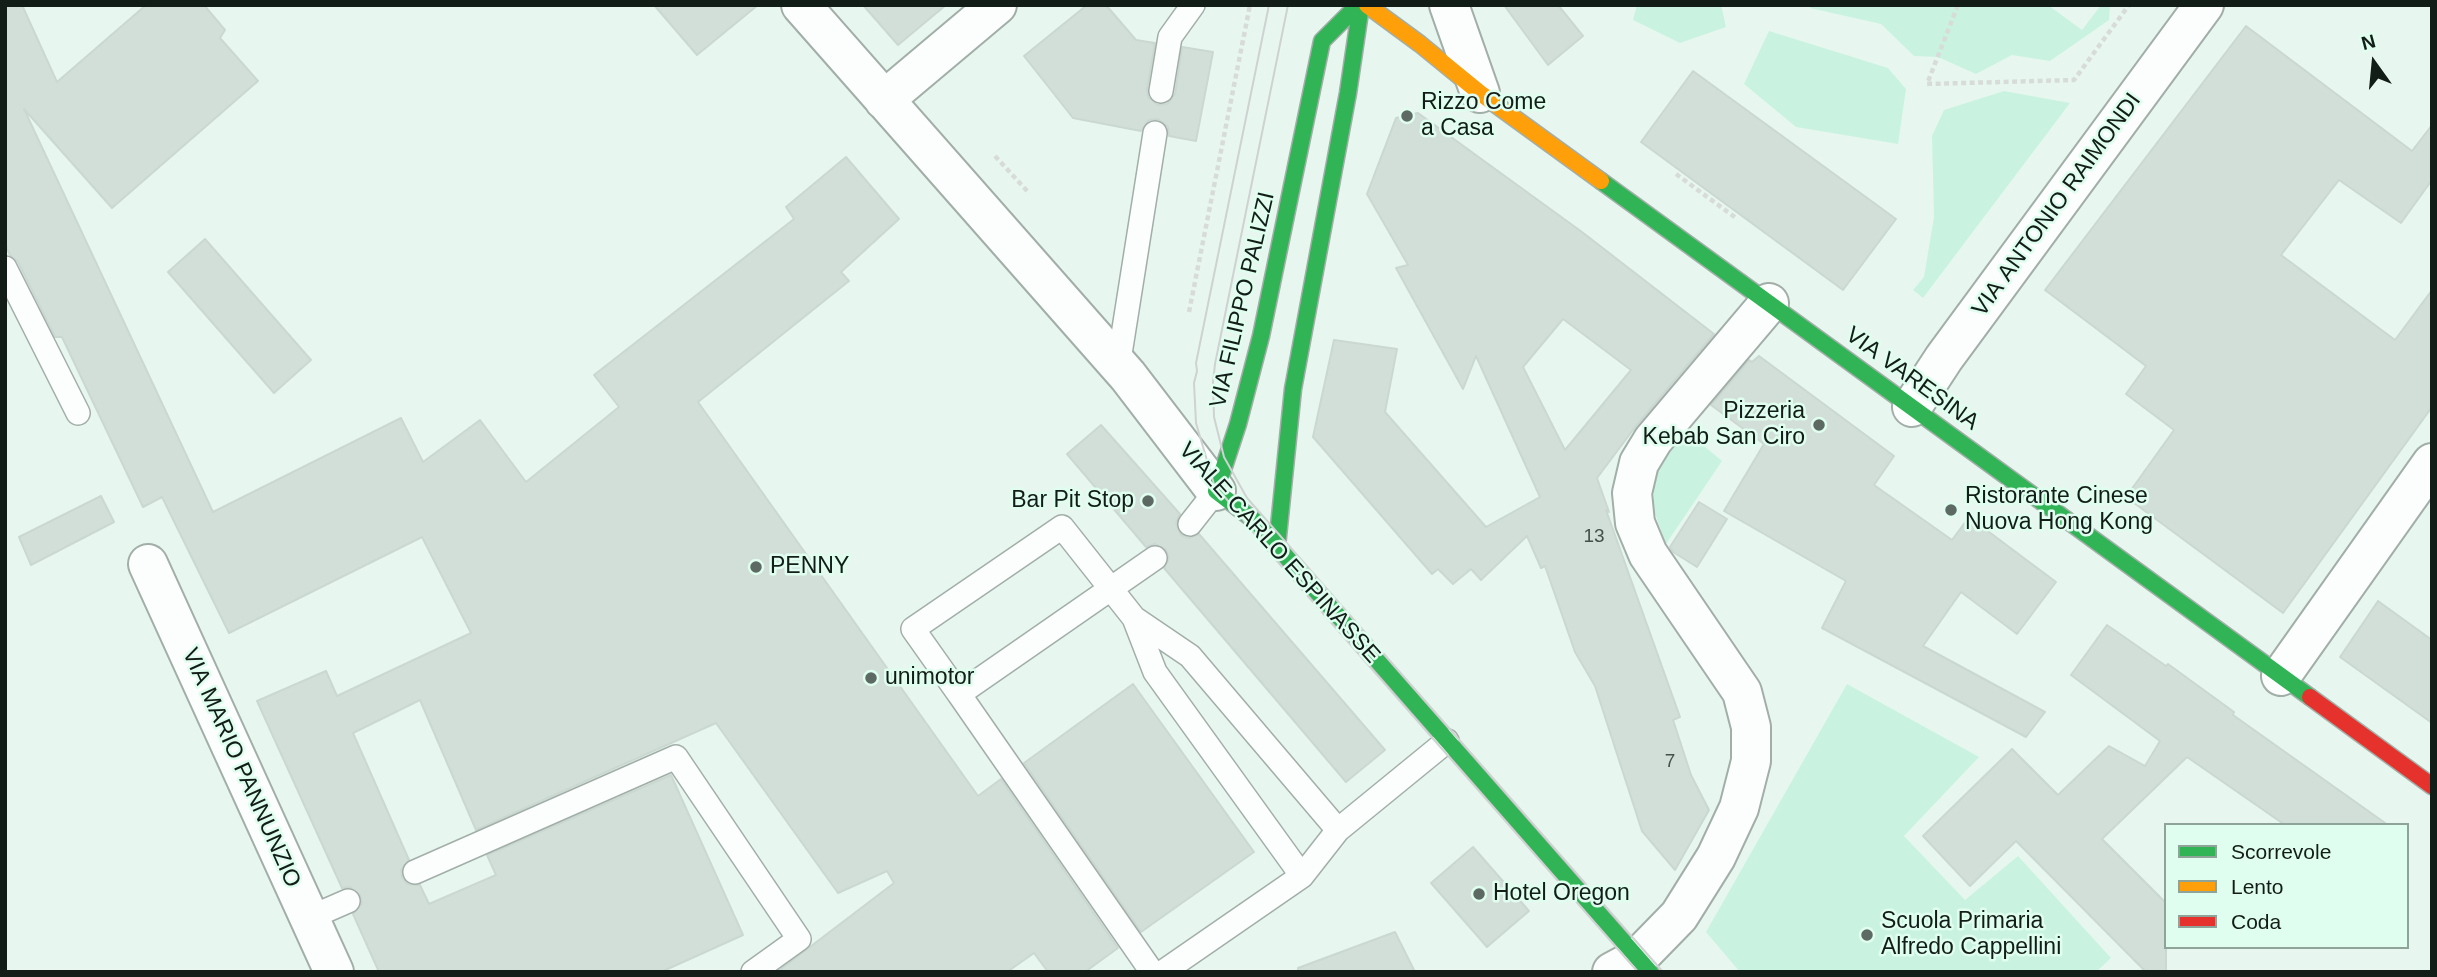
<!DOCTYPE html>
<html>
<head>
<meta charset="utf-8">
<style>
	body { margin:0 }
	#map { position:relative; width:2437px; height:977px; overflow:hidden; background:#e7f7ef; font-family:Arial,sans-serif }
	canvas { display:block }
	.frame { position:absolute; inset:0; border:7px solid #121d18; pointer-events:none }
	.legend { position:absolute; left:2164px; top:823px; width:245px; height:126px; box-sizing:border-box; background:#e0feef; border:2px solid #8ea499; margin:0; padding:9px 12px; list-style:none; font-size:21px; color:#121d18 }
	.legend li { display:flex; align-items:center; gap:14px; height:35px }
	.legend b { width:35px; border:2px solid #8ea499 }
	.north { position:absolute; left:2339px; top:28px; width:70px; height:70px; -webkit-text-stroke:5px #e0feef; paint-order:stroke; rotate:345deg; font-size:19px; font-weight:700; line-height:28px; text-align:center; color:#121d18 }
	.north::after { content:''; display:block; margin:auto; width:24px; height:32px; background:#121d18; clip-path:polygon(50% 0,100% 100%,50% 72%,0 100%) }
</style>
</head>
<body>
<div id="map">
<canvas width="2437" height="977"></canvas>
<div class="frame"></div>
<ul class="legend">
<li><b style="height:9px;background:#30b455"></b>Scorrevole</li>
<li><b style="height:9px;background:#ff9f0a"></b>Lento</li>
<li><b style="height:9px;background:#e5322d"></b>Coda</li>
</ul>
<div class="north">N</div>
</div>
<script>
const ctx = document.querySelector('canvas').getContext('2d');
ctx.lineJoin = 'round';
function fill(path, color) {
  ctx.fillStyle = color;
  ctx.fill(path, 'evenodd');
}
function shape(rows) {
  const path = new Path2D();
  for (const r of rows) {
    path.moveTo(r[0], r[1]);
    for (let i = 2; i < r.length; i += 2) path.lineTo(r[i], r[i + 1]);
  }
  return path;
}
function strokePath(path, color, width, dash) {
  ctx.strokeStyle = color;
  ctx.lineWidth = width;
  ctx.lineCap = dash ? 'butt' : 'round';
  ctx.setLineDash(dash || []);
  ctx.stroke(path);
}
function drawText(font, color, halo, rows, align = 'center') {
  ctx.font = font + ' Arial,sans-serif';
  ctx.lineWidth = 5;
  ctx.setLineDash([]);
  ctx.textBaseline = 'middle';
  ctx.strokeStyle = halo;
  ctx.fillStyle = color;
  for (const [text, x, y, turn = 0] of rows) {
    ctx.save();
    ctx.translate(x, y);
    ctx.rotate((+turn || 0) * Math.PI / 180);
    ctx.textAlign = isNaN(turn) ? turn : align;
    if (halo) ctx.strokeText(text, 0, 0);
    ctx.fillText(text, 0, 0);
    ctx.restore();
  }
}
const green = shape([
	[1637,5,1721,5,1726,27,1680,43,1633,20],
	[1812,5,2048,5,2082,30,2101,5,2110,5,2109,20,2050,61,2012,55,1976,74,1938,57,1914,56,1881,24,1810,8],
	[1769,31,1888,68,1906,89,1898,144,1796,127,1744,84],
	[2004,91,2070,103,1923,298,1913,290,1924,277,1934,217,1932,136,1944,110],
	[1686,431,1722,461,1666,544,1653,508,1654,482,1662,462],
	[1847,684,1979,757,1904,836,1965,900,2018,856,2111,958,2096,972,1740,972,1706,932]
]);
const building = shape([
	[5,5,22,5,57,82,146,5,204,5,225,30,220,38,258,81,112,208,24,109,213,512,401,418,423,462,480,420,526,482,619,407,594,375,794,219,786,207,846,157,899,219,841,272,849,281,698,402,978,796,1001,779,1118,948,1085,972,1048,972,1034,953,1007,972,777,972,894,883,887,871,838,893,716,723,476,830,420,700,353,733,409,860,401,870,402,877,407,884,420,885,429,904,496,875,487,855,671,775,743,935,661,972,379,972,353,914,362,903,360,895,350,887,342,888,257,701,326,671,337,696,471,633,422,537,229,633,162,497,143,507,62,337,55,337,18,262,10,255,5,244,5,5],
	[654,5,758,5,697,55,654,5],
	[863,5,946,5,898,45,863,5],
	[1087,5,1106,5,1136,40,1155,43,1147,89,1148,97,1158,105,1167,104,1175,94,1182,47,1213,52,1196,141,1169,136,1168,127,1158,119,1149,120,1141,131,1073,118,1024,56,1087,5],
	[1504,5,1558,5,1583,36,1548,65,1504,5],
	[2246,26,2412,151,2432,125,2432,180,2401,223,2339,180,2281,255,2395,340,2432,290,2432,407,2283,613,2126,497,2174,430,2126,394,2146,366,2045,290,2246,26],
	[1693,71,1896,219,1843,290,1641,142,1693,71],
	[1418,113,1582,232,1714,334,1636,426,1597,478,1609,512,1606,510,1680,717,1673,720,1691,775,1709,810,1675,870,1642,831,1595,686,1575,652,1545,566,1541,568,1527,536,1481,580,1471,569,1453,584,1438,569,1432,574,1313,437,1334,340,1397,349,1385,412,1486,527,1540,497,1476,356,1463,389,1396,268,1408,265,1367,194,1396,118,1418,113],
	[1563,319,1631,370,1565,450,1523,367,1563,319],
	[205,239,311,360,274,393,168,272,205,239],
	[1759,356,1894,456,1874,485,1952,540,1969,517,2056,582,2017,634,1961,592,1923,646,2045,712,2026,737,1822,628,1846,581,1724,511,1764,444,1711,405,1749,360,1752,362,1759,356],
	[1101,425,1180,514,1176,523,1181,535,1189,538,1199,534,1385,750,1346,782,1164,568,1169,558,1166,550,1155,544,1146,547,1067,454,1101,425],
	[101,496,114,522,31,565,19,537,101,496],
	[1699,502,1727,519,1697,567,1673,552,1670,547,1699,502],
	[2378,601,2432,640,2432,723,2340,657,2378,601],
	[2107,625,2166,666,2168,664,2234,712,2233,715,2388,825,2285,825,2187,757,2102,839,2166,903,2166,972,2146,972,2016,841,1970,886,1923,836,2012,749,2058,795,2109,746,2145,766,2160,741,2071,675,2107,625],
	[1133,684,1254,852,1141,932,1024,763,1133,684],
	[1473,847,1529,911,1487,947,1431,883,1473,847],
	[1395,932,1415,972,1298,972,1298,968,1395,932]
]);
const path = shape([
	[1958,5,1927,84,2074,80,2129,5],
	[995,156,1029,193],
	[1676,174,1736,218],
	[1189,312,1250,5]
]);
const lane = shape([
	[1161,91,1170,37,1193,5],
	[5,268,78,413],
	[1123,369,1120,354,1155,133],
	[1190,524,1216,491],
	[1134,618,1190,656,1338,830,1302,876],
	[959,694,913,629,1062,527,1134,618,1155,672,1302,876,1163,972],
	[1338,830,1447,741],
	[415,872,676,757,799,939,753,972],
	[309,918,348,901],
	[1152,972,959,694,1155,558]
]);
const street = shape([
	[801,5,1128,376,1216,491],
	[1449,5,1480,93],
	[884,100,997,5],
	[1912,407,1944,358,2204,5],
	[148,564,334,972],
	[2281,676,2432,463],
	[1612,972,1638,958,1679,916,1716,857,1739,808,1751,761,1751,727,1742,692,1648,554,1635,523,1632,493,1639,463,1653,440,1769,303]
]);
const fast = shape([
	[1601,181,2310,697],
	[1216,491,1255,521,1650,972],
	[1216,491,1238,424,1261,336,1322,41,1358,5],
	[1277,546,1293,389,1348,93,1361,5]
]);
const slow = shape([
	[1367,5,1420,44,1480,93,1601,181]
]);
const jam = shape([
	[2310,697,2432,786]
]);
const tram = shape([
	[1269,5,1196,363,1197,371,1194,383,1196,423,1216,491,1224,496,1270,553,1638,972],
	[1288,5,1215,364,1213,382,1214,417,1224,457,1247,498,1663,972]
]);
const markers = [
	[1407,116,7,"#5d6963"],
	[1819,425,7,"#5d6963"],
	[1148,501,7,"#5d6963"],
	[1951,510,7,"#5d6963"],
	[756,567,7,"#5d6963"],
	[871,678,7,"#5d6963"],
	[1479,894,7,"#5d6963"],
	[1867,935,7,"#5d6963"]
];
const numberNames = [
	["13",1594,537],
	["7",1670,762]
];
const poiNames = [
	["Rizzo Come",1421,103],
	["a Casa",1421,129],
	["Pizzeria",1805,412,"right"],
	["Kebab San Ciro",1805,438,"right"],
	["Ristorante Cinese",1965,497],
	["Nuova Hong Kong",1965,523],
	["Bar Pit Stop",1134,501,"right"],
	["PENNY",770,567],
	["unimotor",885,678],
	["Hotel Oregon",1493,894],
	["Scuola Primaria",1881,922],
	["Alfredo Cappellini",1881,948]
];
const streetNames = [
	["VIA ANTONIO RAIMONDI",2057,205,-54],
	["VIA FILIPPO PALIZZI",1243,300,-77],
	["VIA VARESINA",1912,379,36],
	["VIALE CARLO ESPINASSE",1279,553,48],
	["VIA MARIO PANNUNZIO",241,768,66]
];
fill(green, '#c9f3e0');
fill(building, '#d2dfd9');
strokePath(building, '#cad8d1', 2);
strokePath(lane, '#a2aea8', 26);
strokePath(street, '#a2aea8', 42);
strokePath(fast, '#a2aea8', 19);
strokePath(slow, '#a2aea8', 19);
strokePath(jam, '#a2aea8', 19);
strokePath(path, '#d7dcd9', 4.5, [5, 3.5]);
strokePath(lane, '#fbfefd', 23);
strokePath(street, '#fbfefd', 38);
strokePath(fast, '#30b455', 16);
strokePath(slow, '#ff9f0a', 16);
strokePath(jam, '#e5322d', 16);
strokePath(tram, '#ced2d0', 2);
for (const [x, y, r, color] of markers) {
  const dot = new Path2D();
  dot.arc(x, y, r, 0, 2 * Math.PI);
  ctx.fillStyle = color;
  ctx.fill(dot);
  strokePath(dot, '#e0feef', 2.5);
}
drawText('19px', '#44504a', null, numberNames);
drawText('23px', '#121d18', '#e0feef', poiNames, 'left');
drawText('23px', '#121d18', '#e0feef', streetNames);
</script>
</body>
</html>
